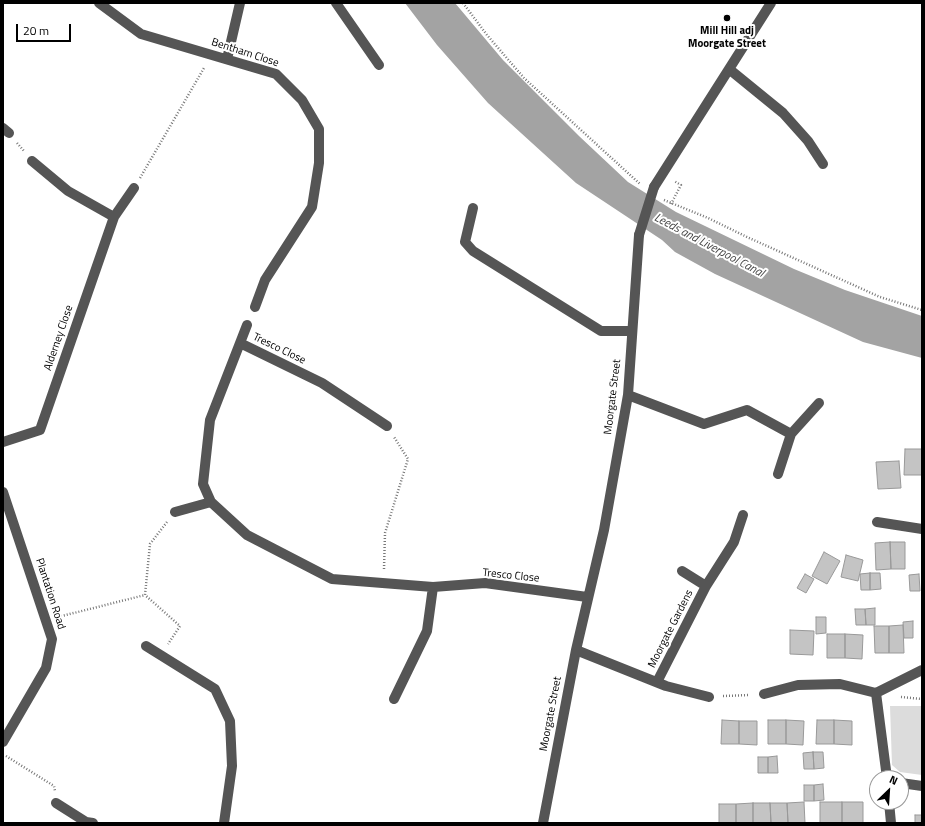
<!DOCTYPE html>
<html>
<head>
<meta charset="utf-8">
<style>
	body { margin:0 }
	#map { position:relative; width:925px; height:826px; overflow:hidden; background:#fff; font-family:"Titillium Web",sans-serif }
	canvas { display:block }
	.frame { position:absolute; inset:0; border:4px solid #000; pointer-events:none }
	.north { position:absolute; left:869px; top:770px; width:40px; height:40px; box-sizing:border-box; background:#fff; border:1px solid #999; border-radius:50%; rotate:25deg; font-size:11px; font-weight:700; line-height:16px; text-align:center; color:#000 }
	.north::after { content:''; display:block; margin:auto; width:14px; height:18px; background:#000; clip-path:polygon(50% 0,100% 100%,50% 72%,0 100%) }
	.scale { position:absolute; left:16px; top:24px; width:55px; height:18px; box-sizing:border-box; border:2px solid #000; border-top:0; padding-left:5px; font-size:12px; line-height:14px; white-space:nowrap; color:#000; -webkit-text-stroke:3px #fff; paint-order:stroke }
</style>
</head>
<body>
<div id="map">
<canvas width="925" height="826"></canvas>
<div class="frame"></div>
<div class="north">N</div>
<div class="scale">20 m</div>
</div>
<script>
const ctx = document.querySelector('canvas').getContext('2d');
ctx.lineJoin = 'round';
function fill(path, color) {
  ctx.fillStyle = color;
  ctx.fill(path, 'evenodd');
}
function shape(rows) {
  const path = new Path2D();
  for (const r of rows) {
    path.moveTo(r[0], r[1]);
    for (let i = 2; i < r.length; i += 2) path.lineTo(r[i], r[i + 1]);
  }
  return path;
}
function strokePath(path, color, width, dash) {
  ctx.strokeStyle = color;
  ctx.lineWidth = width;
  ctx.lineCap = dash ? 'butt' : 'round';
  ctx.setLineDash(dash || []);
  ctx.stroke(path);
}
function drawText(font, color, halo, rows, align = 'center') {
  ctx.font = font + ' "Titillium Web",sans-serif';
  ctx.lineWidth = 4;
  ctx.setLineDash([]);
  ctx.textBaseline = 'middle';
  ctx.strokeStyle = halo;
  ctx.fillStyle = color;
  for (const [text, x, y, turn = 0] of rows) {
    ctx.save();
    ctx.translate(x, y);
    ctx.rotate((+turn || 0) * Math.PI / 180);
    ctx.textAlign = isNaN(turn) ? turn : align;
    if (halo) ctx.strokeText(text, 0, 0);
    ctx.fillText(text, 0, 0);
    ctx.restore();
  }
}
const green = shape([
	[890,706,922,706,922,775,900,772,892,765]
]);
const water = shape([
	[405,3,455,3,503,60,579,136,628,182,676,212,794,269,845,290,922,316,922,358,863,342,715,274,675,252,662,240,576,183,488,103,437,45]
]);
const building = shape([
	[905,449,922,449,922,475,904,475,905,449],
	[899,461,901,488,878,489,876,462,899,461],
	[890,542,905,542,905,569,891,569,890,542],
	[890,542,891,569,876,570,875,543,890,542],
	[824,552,840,561,827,584,812,576,824,552],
	[846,555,863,560,858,581,841,577,846,555],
	[870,573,880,573,881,589,870,590,870,573],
	[870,573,870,590,861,590,860,574,870,573],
	[805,574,814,579,806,593,797,588,805,574],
	[919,574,920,591,910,591,909,575,919,574],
	[875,608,875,625,866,625,865,609,875,608],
	[855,609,865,609,866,625,856,625,855,609],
	[816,617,826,617,826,633,816,634,816,617],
	[913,621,913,638,904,638,903,622,913,621],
	[903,625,904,653,889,653,889,626,903,625],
	[874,626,889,626,889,653,875,653,874,626],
	[790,630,814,631,813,655,790,654,790,630],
	[827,634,845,634,845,658,827,658,827,634],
	[845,634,863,635,862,659,845,658,845,634],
	[722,720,739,721,739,744,721,744,722,720],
	[768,720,786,720,786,744,768,744,768,720],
	[786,720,804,721,803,745,786,744,786,720],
	[817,720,834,720,834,744,816,744,817,720],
	[834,720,852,721,852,745,834,744,834,720],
	[739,721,757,721,757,745,739,744,739,721],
	[813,752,823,752,824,768,814,769,813,752],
	[813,752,814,769,804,769,803,753,813,752],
	[777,756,778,773,768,773,768,757,777,756],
	[758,757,768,757,768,773,758,773,758,757],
	[823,784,824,800,814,801,814,785,823,784],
	[804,785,814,785,814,801,804,801,804,785],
	[804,802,805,823,788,823,787,803,804,802],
	[820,802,842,802,842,823,820,823,820,802],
	[842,802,863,802,863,823,842,823,842,802],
	[753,803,770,803,771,823,753,823,753,803],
	[753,803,753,823,736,823,736,804,753,803],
	[770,803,787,803,788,823,771,823,770,803],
	[719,804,736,804,736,823,719,823,719,804],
	[915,815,922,815,922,823,915,823,915,815]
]);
const path = shape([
	[463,3,487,35,524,78,640,184],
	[17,143,24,151],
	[140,178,204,68],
	[664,200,708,218,747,237,880,297,922,310],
	[671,204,681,185,674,181],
	[167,522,150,544,145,595,180,626,168,644],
	[384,569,385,533,408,459,394,437],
	[58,617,145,595],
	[723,696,750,695],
	[901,697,922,699],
	[6,756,54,786,55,791]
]);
const minor = shape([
	[99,3,141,34,276,74,302,100,319,129,319,163,312,207,265,280,255,307],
	[336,3,379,65],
	[227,59,240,3],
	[729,69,783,113,808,141,823,164],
	[3,128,9,133],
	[32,161,68,191,114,217],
	[654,187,771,3],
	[473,208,465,242,473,251,601,331,632,331],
	[240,343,247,325],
	[628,395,704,424,747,410,791,434],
	[387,426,322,383,240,343,210,420,203,484,211,502,247,535,332,579,433,587,485,583,587,597],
	[3,442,40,430,114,217,134,188],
	[778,474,791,434,819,403],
	[3,492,52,639,46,668,3,742],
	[175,512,211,502],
	[877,522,922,529],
	[682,571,706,586],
	[146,646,215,689,230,721,232,766,224,823],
	[576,650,666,686,709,697],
	[657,682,706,586,734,542,743,515],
	[876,693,887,778],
	[876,693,922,670],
	[764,694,798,685,840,684,876,693],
	[394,699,427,631,433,587],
	[901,783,922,786],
	[889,802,891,823],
	[56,803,86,822,93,823],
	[543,823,576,650,604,530,628,395,639,235]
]);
const minorBridge = shape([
	[639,235,654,187]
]);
const markers = [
	[727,18,4,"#000"]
];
const poiNames = [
	["Mill Hill adj",727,31],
	["Moorgate Street",727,44]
];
const streetNames = [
	["Bentham Close",245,53,18],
	["Alderney Close",59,338,-71],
	["Tresco Close",279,349,26],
	["Moorgate Street",613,397,-83],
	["Tresco Close",511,576,6],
	["Plantation Road",50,594,72],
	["Moorgate Gardens",671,629,-63],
	["Moorgate Street",551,714,-79]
];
const waterNames = [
	["Leeds and Liverpool Canal",709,246,28]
];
fill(green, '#dcdcdc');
fill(water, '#a3a3a3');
fill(building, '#c4c4c4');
strokePath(building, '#999', 1);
strokePath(path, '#777', 2.5, [1, 2]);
strokePath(minor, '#555', 10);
strokePath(minorBridge, '#555', 10);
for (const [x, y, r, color] of markers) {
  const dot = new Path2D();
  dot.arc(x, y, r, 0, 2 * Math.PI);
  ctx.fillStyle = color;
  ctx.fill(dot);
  strokePath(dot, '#fff', 1.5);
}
drawText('bold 11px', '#000', '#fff', poiNames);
drawText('11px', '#000', '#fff', streetNames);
drawText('italic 12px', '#444', '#fff', waterNames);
</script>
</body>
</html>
